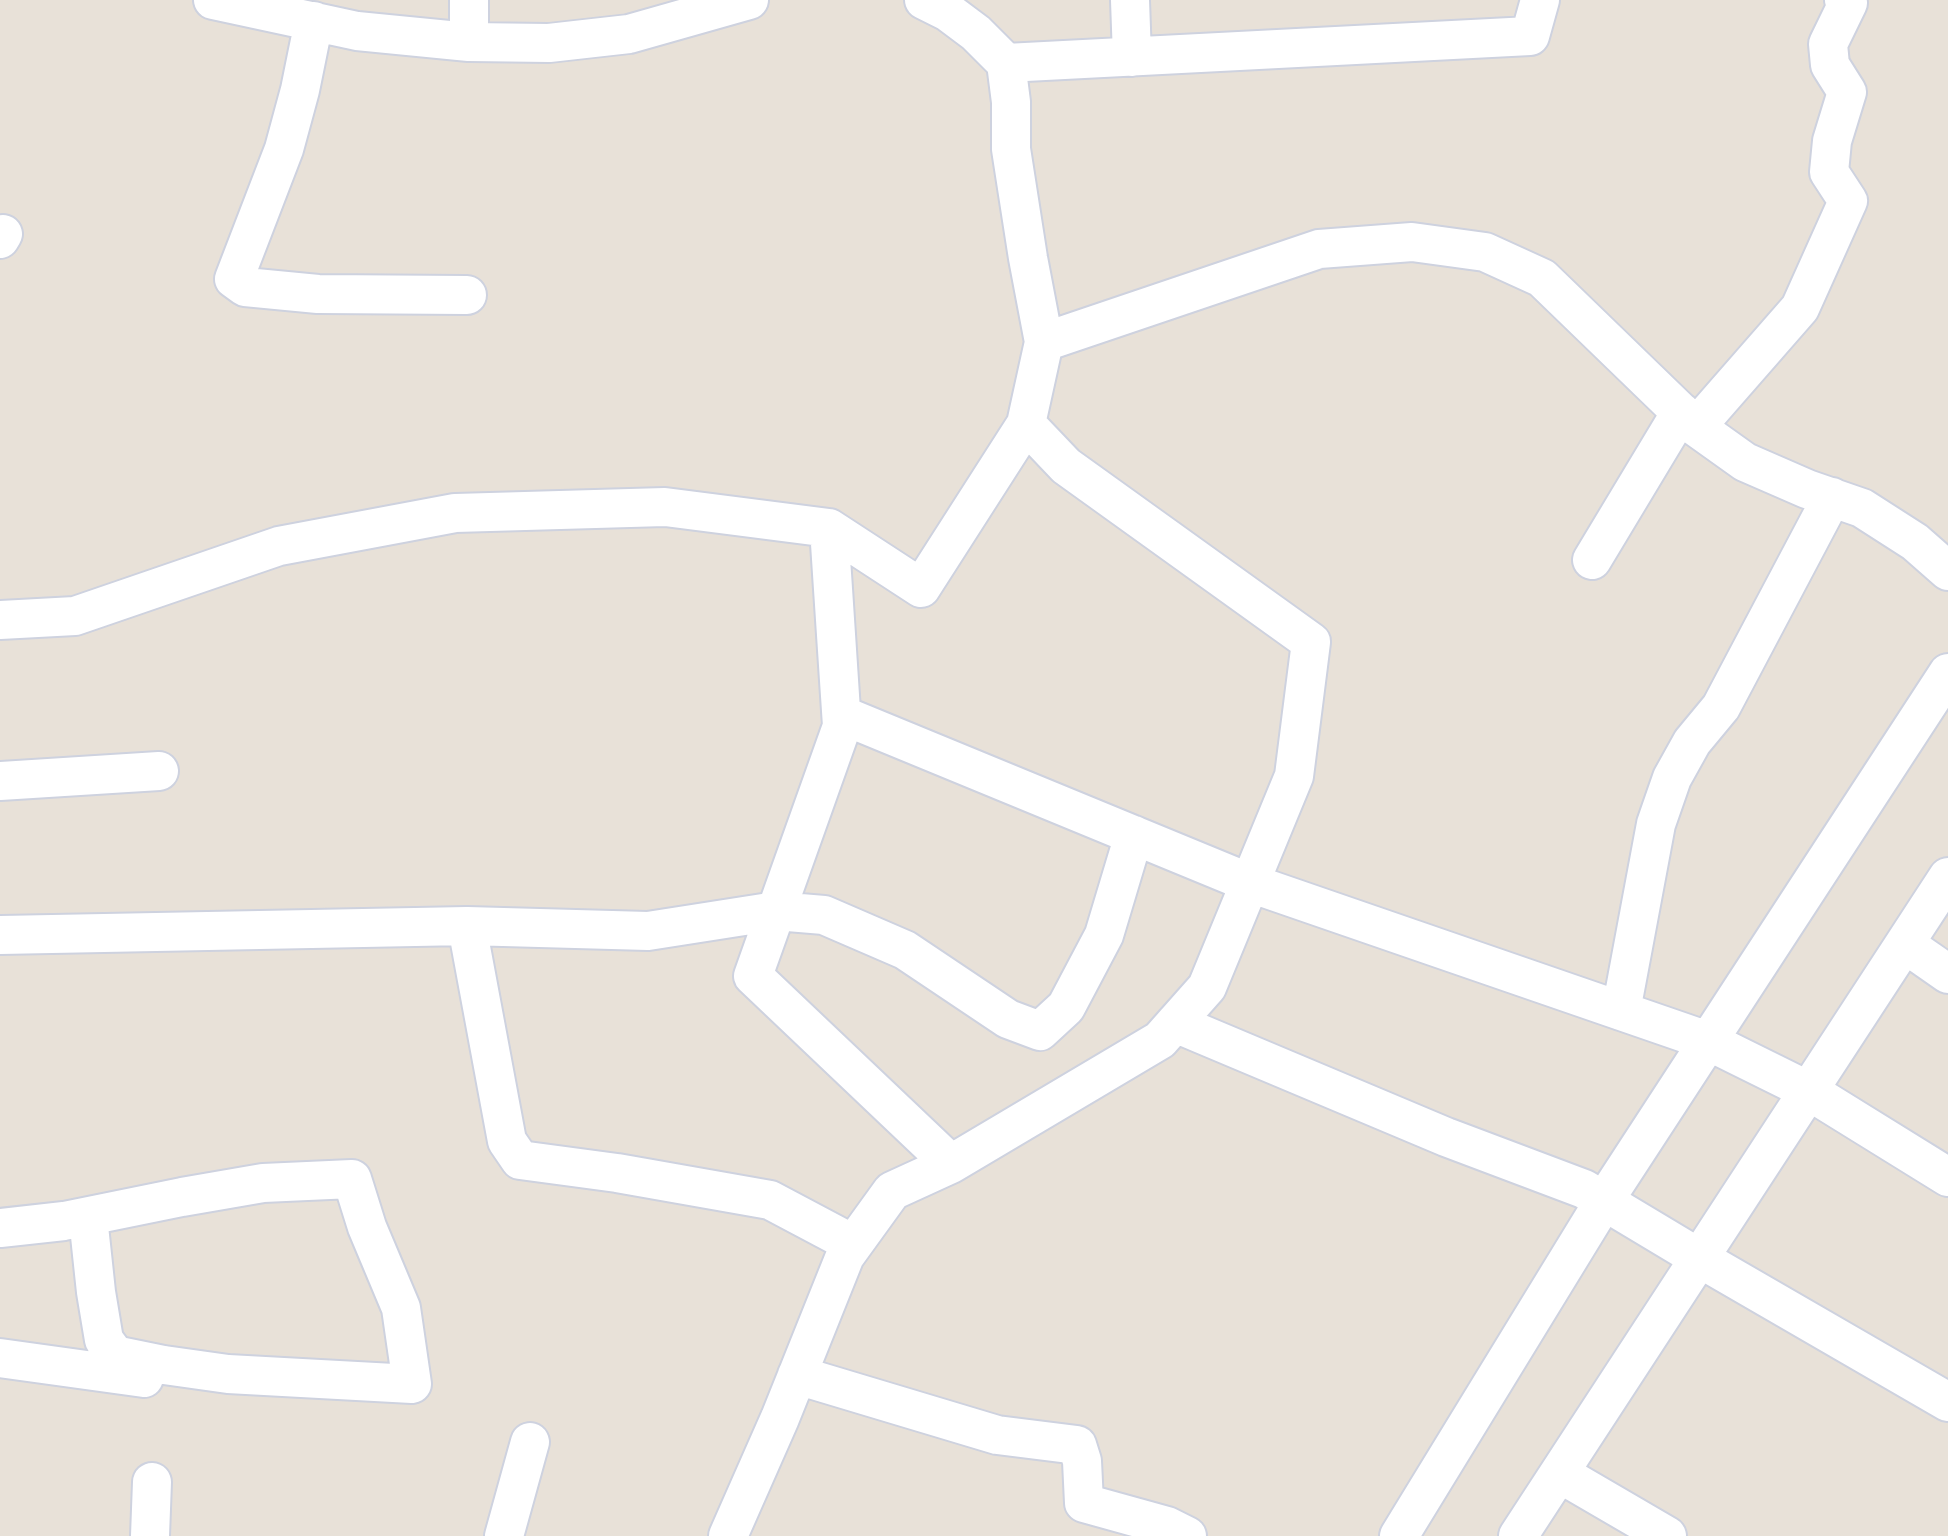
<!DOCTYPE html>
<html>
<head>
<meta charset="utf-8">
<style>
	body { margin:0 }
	canvas { display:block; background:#e8e1d8 }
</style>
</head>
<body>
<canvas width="1948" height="1536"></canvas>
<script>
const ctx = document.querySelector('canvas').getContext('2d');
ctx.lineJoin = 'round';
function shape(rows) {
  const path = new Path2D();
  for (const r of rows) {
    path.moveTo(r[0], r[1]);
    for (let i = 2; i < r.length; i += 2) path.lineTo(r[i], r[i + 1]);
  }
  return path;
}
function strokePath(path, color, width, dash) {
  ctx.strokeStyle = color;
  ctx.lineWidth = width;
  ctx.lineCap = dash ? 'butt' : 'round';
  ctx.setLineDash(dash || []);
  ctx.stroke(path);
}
const minor = shape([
	[213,0,357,31,469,42,549,43,629,34,749,0],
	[1130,0,1132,57],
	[314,21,300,90,284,149,234,279,245,287,318,294,467,295],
	[469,42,469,0],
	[1006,63,1530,36,1540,0],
	[0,239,3,234],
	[1044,342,1319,249,1412,242,1485,252,1542,278,1696,427,1745,462,1807,489,1862,508,1915,542,1948,571],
	[1696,427,1800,308,1848,201,1829,172,1832,141,1847,92,1830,65,1828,44,1848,3,1844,0],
	[829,528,842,726,753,976,951,1164],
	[1592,560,1681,412],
	[0,620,75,616,279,546,455,513,665,507,829,528,921,588,1026,424],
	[842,715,1250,883,1708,1041,1809,1091,1948,1177],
	[0,781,159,771],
	[467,926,648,931,776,911,824,915,905,950,1008,1019,1040,1031,1066,1007,1104,935,1134,835],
	[0,935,467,926,507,1141,520,1160,617,1173,770,1200,853,1244],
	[1905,944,1948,974],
	[1621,1011,1656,824,1672,778,1692,742,1721,707,1832,497],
	[1175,1023,1446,1137,1584,1189,1699,1258,1948,1402],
	[0,1228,64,1221,182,1197,263,1183,352,1179,367,1227,401,1308,412,1384,228,1374,164,1365,115,1355,104,1340,96,1292,88,1217],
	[0,1358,144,1378],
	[797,1375,997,1435,1077,1445,1082,1461,1084,1503,1167,1526,1187,1536],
	[1559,1473,1667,1536],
	[150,1536,152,1482],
	[504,1536,530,1442],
	[728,1536,780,1418,845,1256,892,1191,951,1164,1160,1040,1207,987,1294,776,1311,642,1066,466,1026,424,1044,342,1028,258,1011,149,1011,102,1006,63,976,33,948,12,924,0],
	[1399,1536,1604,1201,1948,673],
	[1518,1536,1948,877]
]);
strokePath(minor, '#ced2df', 42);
strokePath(minor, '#fff', 38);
</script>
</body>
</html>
